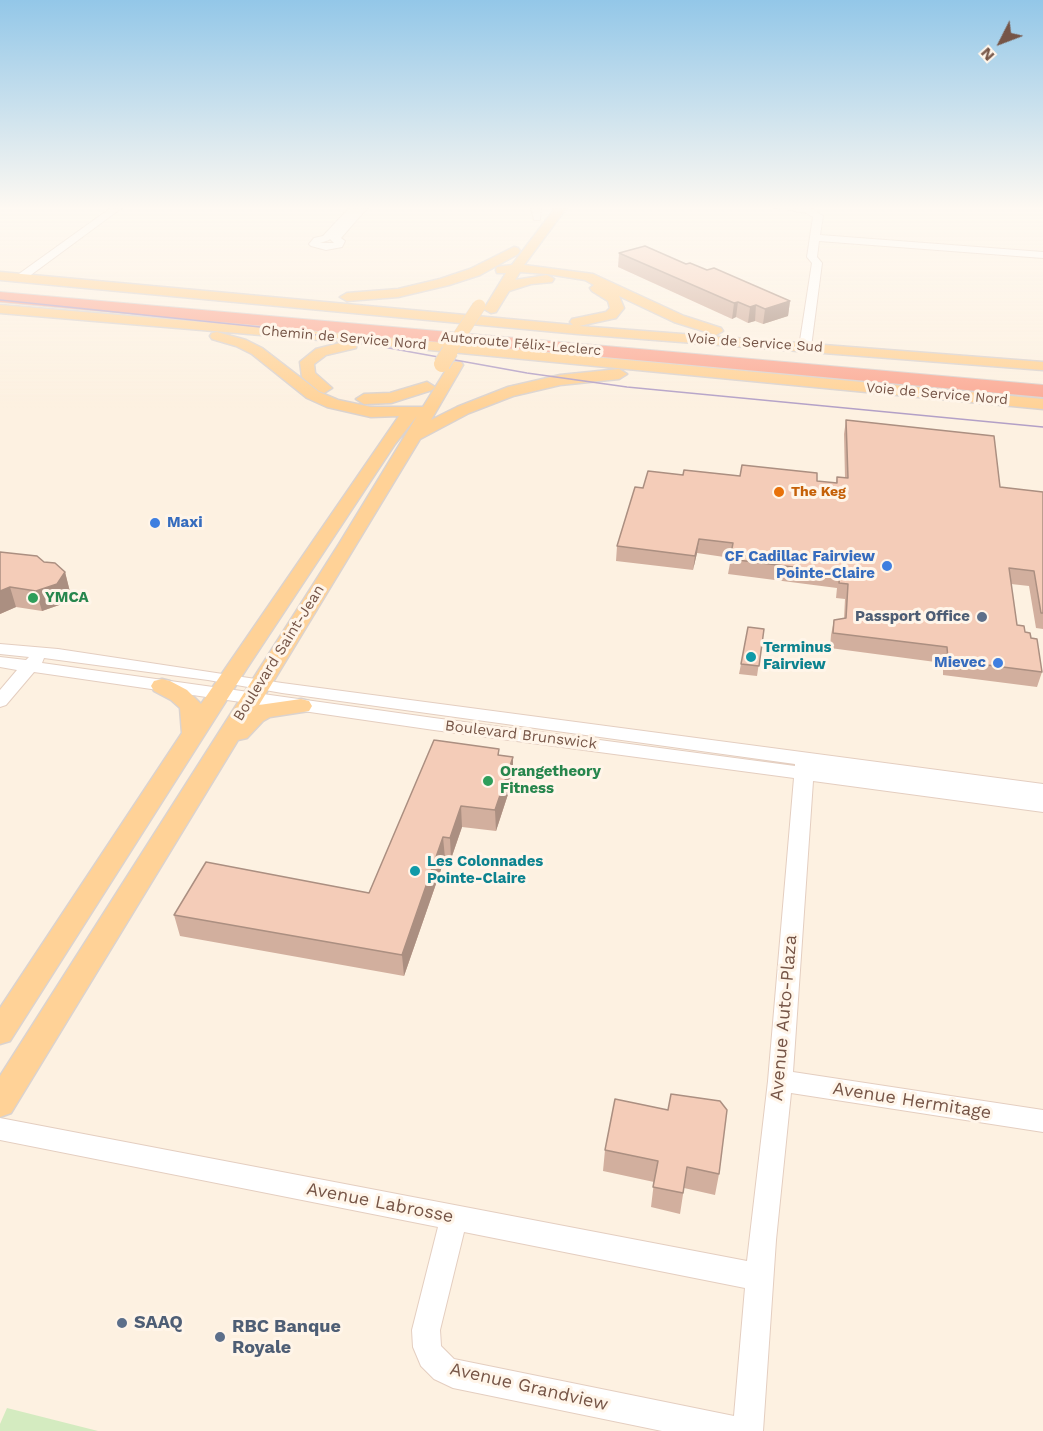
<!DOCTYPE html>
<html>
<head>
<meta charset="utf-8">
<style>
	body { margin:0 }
	#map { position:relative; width:1043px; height:1431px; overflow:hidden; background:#fdf1e1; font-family:"Work Sans",sans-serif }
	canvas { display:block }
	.north { position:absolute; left:971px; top:12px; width:60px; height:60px; -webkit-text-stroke:4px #fff5e9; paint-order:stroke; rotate:228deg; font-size:16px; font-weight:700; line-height:24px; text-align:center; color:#765547 }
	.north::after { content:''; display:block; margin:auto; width:21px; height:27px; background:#765547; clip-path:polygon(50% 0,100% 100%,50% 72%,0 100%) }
</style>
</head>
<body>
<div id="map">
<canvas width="1043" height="1431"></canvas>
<div class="north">N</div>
</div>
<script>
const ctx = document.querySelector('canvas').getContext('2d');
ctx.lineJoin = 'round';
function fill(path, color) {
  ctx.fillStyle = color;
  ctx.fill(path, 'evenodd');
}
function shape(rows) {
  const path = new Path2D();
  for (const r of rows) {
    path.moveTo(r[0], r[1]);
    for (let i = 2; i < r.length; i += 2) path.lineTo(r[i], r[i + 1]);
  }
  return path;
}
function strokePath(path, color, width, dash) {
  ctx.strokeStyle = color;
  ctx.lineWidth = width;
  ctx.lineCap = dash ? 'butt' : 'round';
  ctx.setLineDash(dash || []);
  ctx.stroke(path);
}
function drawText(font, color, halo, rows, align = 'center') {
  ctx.font = font + ' "Work Sans",sans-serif';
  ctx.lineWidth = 6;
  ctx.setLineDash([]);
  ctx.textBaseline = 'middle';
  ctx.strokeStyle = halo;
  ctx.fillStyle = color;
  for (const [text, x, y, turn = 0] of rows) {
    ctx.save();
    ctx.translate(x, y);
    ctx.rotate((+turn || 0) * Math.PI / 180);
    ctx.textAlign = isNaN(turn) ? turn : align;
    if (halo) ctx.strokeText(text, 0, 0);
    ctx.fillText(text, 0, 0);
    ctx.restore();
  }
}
const green = shape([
	[7,1408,98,1431,0,1431,0,1424]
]);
const minor = shape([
	[112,207,123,207,24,280,16,280,16,276,112,207],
	[350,207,368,207,341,238,345,241,342,247,326,250,311,246,309,244,314,238,323,236,350,207],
	[330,239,334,243,320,243,329,240,330,239],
	[531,207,541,207,540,220,534,220,531,207],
	[773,207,811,208,823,216,820,235,1043,252,1043,258,819,241,817,257,822,263,811,347,805,351,799,347,812,263,807,257,813,217,806,213,773,207],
	[0,644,58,649,282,683,1043,784,1043,798,814,766,1043,798,1043,812,813,781,793,1072,1043,1110,1043,1132,791,1093,776,1240,763,1431,662,1431,453,1388,434,1379,421,1366,413,1347,412,1330,438,1227,0,1140,0,1118,747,1261,768,1081,794,778,434,730,34,672,6,705,0,707,0,690,17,670,0,667,0,657,26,660,29,657,0,654,0,644],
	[44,658,208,680,282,693,795,764,795,766,434,718,42,663,44,658],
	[464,1232,745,1288,734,1416,454,1359,441,1346,440,1330,464,1232]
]);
const major = shape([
	[556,207,567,207,524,265,593,274,684,316,721,328,723,331,716,335,674,322,619,296,624,308,616,318,579,326,1043,362,1043,370,578,334,0,280,0,272,573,325,570,322,572,319,606,312,610,308,608,301,592,291,590,288,594,285,585,280,547,274,520,272,515,280,547,275,554,279,552,282,531,284,509,291,496,312,491,313,484,309,506,273,497,273,496,270,497,267,512,265,556,207],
	[514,247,518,248,520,251,518,254,480,275,449,285,398,297,347,301,340,297,347,293,398,289,440,279,470,269,514,247],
	[0,305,391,338,1043,399,1043,409,357,343,356,348,326,355,314,364,315,373,332,388,324,393,319,391,302,377,300,362,316,349,344,342,0,313,0,305],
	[217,332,246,340,262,348,319,392,338,400,371,407,423,407,451,362,461,362,463,365,431,420,457,407,508,387,560,375,619,369,627,374,619,379,560,385,513,396,469,413,420,439,259,705,301,699,309,701,312,706,309,711,270,717,263,721,247,738,238,740,11,1113,0,1117,0,1076,339,544,417,416,395,444,247,668,10,1041,0,1044,0,1008,182,733,180,708,171,700,154,691,151,686,154,681,162,679,170,681,187,690,201,704,399,416,371,417,327,407,307,398,252,354,236,346,212,339,210,336,212,333,217,332],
	[427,382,435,387,432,390,391,403,364,404,356,399,364,394,390,393,427,382]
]);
const highway = shape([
	[0,292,1043,385,1043,397,0,302,0,292]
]);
const tram = shape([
	[0,300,289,330,527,373,627,387,1043,427]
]);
const majorBridgeFar1 = shape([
	[449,352,479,306]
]);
const majorBridge = shape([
	[442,364,450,351]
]);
const wall = shape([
	[619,253,686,264,707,270,790,301,788,316,763,324,755,321,748,323,736,317,732,319,618,267],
	[846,420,1000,487,1043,492,1043,629,1036,628,1029,586,1011,584,1017,625,1031,638,1042,672,1037,687,943,675,943,663,830,648,831,635,834,620,844,619,845,599,836,598,837,588,728,574,731,558,697,553,693,570,616,561,617,546,643,488,683,475,740,476,836,483,837,477,845,478,844,434],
	[0,552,44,562,65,572,70,592,62,604,42,611,16,607,0,614],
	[764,629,757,676,739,674,741,664],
	[499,749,499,755,513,757,513,779,496,831,462,827,451,859,445,858,404,976,180,936,174,915,369,893],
	[605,1150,719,1174,715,1195,684,1188,680,1214,651,1207,654,1182,603,1171]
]);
const shadedWall = shape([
	[790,301,788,316,763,324,765,309],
	[738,302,736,317,732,319,734,303],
	[756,305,755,321,748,323,750,307],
	[699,539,697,553,693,570,695,556],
	[65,572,70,592,62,604,42,611,36,591],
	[10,587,16,607,0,614,0,591],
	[513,757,513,779,496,831,495,810],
	[461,806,462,827,451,859,450,838],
	[443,837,445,858,404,976,402,955]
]);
const building = shape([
	[645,246,686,264,690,263,707,270,714,268,790,301,765,309,756,305,750,307,738,302,734,303,619,253,645,246],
	[846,420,994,436,1000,487,1043,492,1043,613,1041,613,1034,571,1009,568,1017,625,1024,626,1025,632,1030,633,1031,638,1037,639,1042,672,948,660,947,647,833,633,834,620,846,618,848,584,839,583,840,573,730,559,733,543,699,539,695,556,617,546,635,487,643,488,648,471,683,475,684,470,740,476,742,465,817,473,817,481,837,483,837,477,848,478,846,420],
	[0,552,37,556,44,562,55,563,65,572,57,584,36,591,10,587,0,591,0,552],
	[748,627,764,629,759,666,741,664,748,627],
	[434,740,499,749,498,755,513,757,495,810,461,806,450,838,443,837,402,955,174,915,206,862,369,893,434,740],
	[671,1094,720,1101,727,1110,719,1174,687,1167,683,1193,653,1187,658,1161,605,1150,615,1099,668,1110,671,1094]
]);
const markers = [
	[779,492,6,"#e8710a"],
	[155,523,6,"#3f7fe0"],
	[887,566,6,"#3f7fe0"],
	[33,598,6,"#2e9e5b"],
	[982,617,6,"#5c6f8a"],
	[751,657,6,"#0f9aa8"],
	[998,663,6,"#3f7fe0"],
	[488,781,6,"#2e9e5b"],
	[415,871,6,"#0f9aa8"],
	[122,1323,6,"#5c6f8a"],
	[220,1337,6,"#5c6f8a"]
];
const farStreetnames = [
	["Chemin de Service Nord",344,338,5],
	["Voie de Service Sud",755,343,4],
	["Autoroute Félix-Leclerc",521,344,5],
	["Voie de Service Nord",937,394,5]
];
const farFoodnames = [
	["The Keg",791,492]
];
const shopNames = [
	["Maxi",167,523,"left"],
	["CF Cadillac Fairview",875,557],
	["Pointe-Claire",875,574],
	["Mievec",986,663]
];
const leisureNames = [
	["YMCA",45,598],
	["Orangetheory",500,772],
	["Fitness",500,789]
];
const serviceNames = [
	["Passport Office",970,617]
];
const cultureNames = [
	["Terminus",763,648],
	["Fairview",763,665],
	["Les Colonnades",427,862],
	["Pointe-Claire",427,879]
];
const streetNames = [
	["Boulevard Saint-Jean",279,653,-58],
	["Boulevard Brunswick",521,735,7]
];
const nearStreetnames = [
	["Avenue Auto-Plaza",784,1018,-85],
	["Avenue Hermitage",912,1101,9],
	["Avenue Labrosse",380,1203,11],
	["Avenue Grandview",529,1387,13]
];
const nearServicenames = [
	["SAAQ",134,1323],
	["RBC Banque",232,1327],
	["Royale",232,1348]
];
fill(green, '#d4ebc0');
strokePath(minor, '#e4cec0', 2);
strokePath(major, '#dbd3cf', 3);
strokePath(highway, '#dbd3cf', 2);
fill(minor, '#fff');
fill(major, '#ffd297');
fill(highway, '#fbaa95');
strokePath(tram, '#b3a0c7', 1.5);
strokePath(majorBridgeFar1, '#dbd3cf', 14, []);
strokePath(majorBridge, '#dbd3cf', 18, []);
strokePath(majorBridgeFar1, '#ffd297', 13);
strokePath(majorBridge, '#ffd297', 16);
fill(wall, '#d2af9e');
fill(shadedWall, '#ab8f81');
fill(building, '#f4ccb8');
strokePath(building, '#ab8f81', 1.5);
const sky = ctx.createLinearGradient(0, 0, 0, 408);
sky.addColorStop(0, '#93c7e8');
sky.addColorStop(0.51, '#fef9f2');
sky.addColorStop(1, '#fef9f200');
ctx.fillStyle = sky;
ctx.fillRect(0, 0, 1043, 408);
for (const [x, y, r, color] of markers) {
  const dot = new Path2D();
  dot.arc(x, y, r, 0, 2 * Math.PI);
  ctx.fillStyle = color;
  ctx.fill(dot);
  strokePath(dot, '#fff5e9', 2);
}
drawText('14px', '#765547', '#fff5e9', farStreetnames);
drawText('bold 14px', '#c56008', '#fff5e9', farFoodnames, 'left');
drawText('bold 15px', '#366cbe', '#fff5e9', shopNames, 'right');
drawText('bold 15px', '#27864d', '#fff5e9', leisureNames, 'left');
drawText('bold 15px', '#4e5e75', '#fff5e9', serviceNames, 'right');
drawText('bold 15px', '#0d838f', '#fff5e9', cultureNames, 'left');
drawText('15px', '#765547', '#fff5e9', streetNames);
drawText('18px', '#765547', '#fff5e9', nearStreetnames);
drawText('bold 18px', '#4e5e75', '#fff5e9', nearServicenames, 'left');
</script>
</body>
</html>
